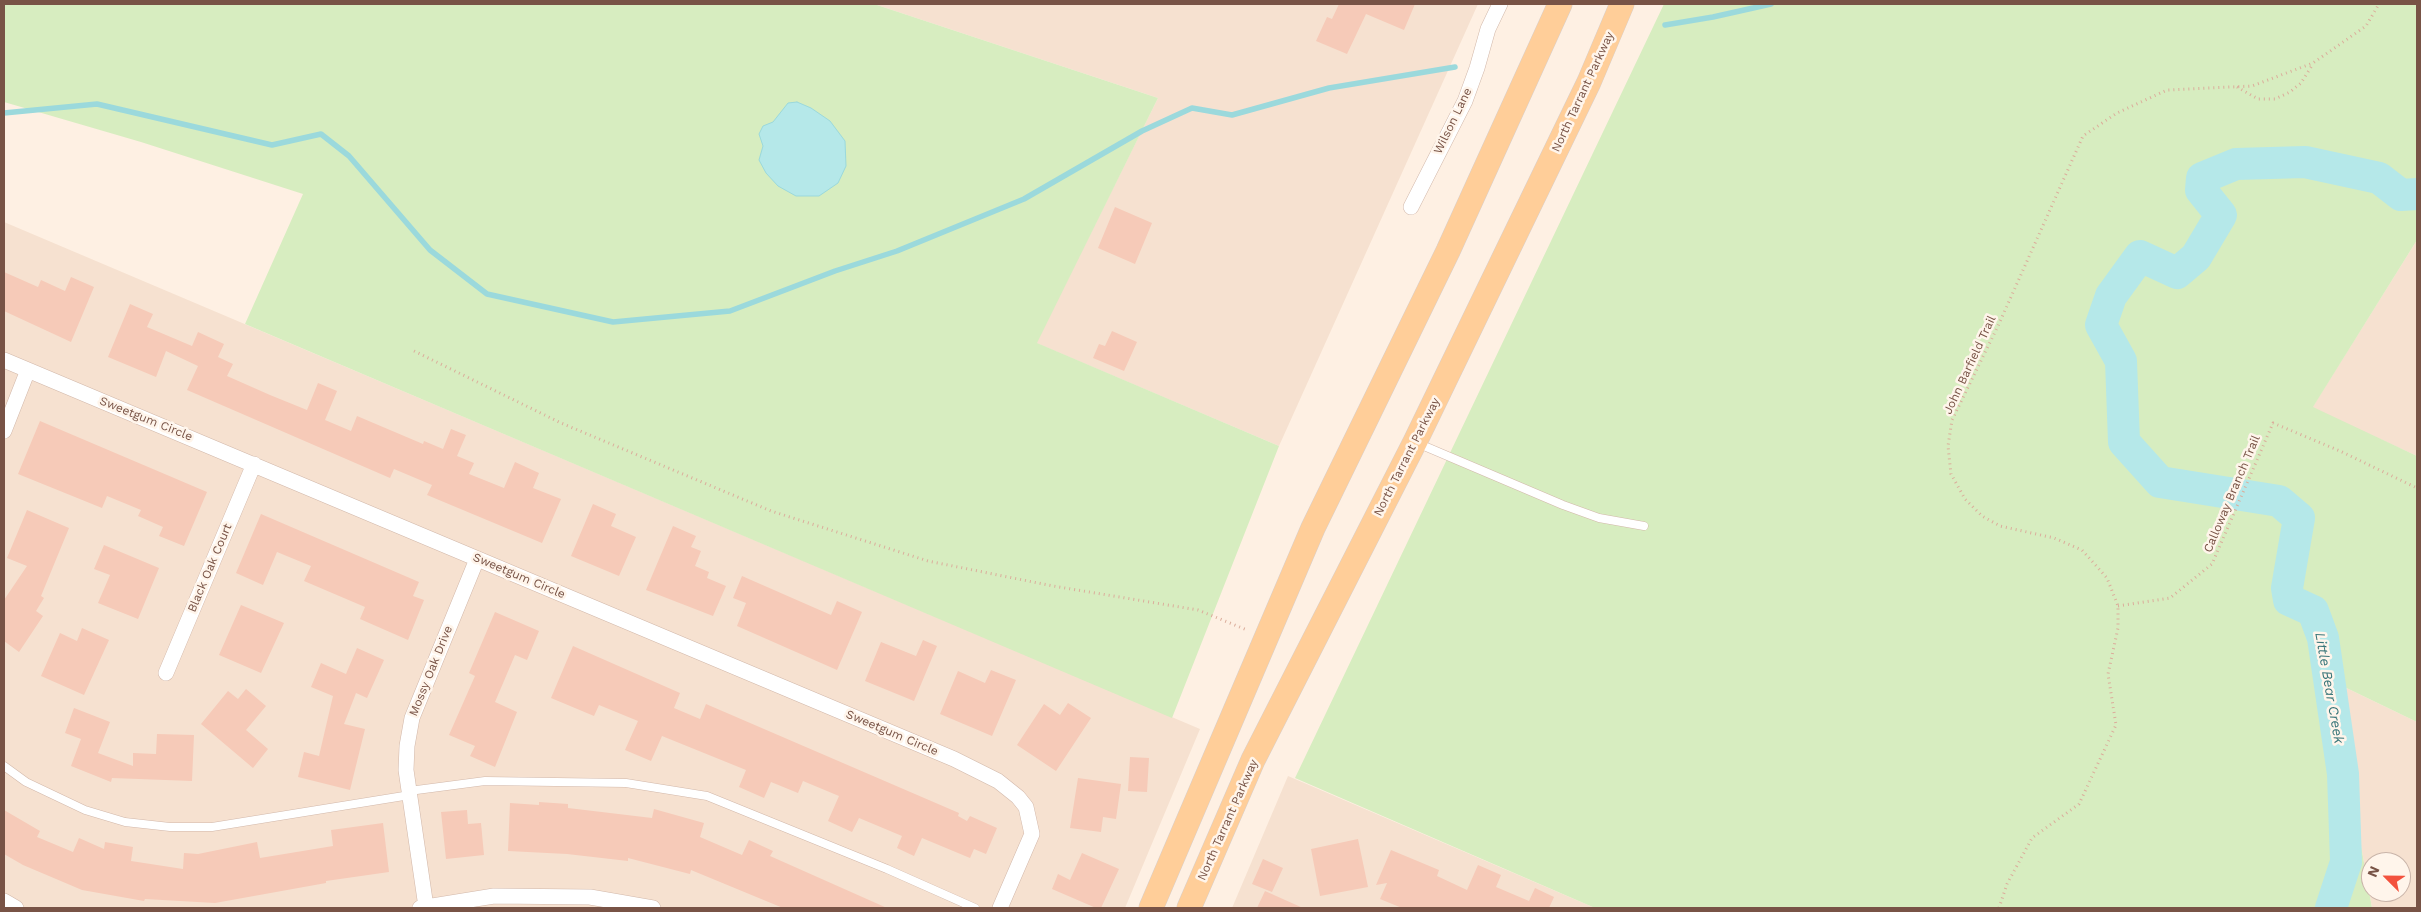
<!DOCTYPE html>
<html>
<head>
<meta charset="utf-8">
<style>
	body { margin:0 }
	#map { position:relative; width:2421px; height:912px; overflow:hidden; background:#fef0e3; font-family:"Work Sans",sans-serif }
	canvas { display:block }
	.frame { position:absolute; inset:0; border:5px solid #785346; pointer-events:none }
	.north { position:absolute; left:2361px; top:852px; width:50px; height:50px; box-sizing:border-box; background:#fff5eb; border:1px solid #c9b4a9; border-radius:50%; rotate:293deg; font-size:14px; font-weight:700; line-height:20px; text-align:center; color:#785346 }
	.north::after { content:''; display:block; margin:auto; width:18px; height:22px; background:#f3523d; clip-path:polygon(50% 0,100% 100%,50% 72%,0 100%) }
</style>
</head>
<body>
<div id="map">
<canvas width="2421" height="912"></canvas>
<div class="frame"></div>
<div class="north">N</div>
</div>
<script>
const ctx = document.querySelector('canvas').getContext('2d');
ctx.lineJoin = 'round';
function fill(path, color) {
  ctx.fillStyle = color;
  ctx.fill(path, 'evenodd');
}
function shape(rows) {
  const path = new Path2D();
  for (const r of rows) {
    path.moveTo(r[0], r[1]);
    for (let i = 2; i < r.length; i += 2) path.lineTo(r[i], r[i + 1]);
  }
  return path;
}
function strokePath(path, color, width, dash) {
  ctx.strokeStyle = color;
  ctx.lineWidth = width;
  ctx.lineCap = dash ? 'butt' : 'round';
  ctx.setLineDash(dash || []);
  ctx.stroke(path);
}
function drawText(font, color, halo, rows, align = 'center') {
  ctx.font = font + ' "Work Sans",sans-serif';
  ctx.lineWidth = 5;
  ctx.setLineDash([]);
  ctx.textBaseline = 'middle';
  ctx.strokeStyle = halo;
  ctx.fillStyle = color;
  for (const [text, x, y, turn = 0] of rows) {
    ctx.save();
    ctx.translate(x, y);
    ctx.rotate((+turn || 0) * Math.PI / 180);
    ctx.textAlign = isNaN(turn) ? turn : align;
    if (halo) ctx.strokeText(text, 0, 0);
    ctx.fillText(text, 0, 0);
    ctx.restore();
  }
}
const residential = shape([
	[874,4,1478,4,1279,446,1036,343,1158,98],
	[4,222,1200,729,1125,908,4,908],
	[2417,240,2417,456,2312,408],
	[2332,681,2417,722,2417,908,2372,908],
	[2371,862,2401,862,2401,892,2371,892],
	[1288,776,1595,908,1232,908]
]);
const green = shape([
	[4,4,874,4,1158,98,1037,343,1279,446,1172,718,245,324,303,194,141,142,4,102],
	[1664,4,2417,4,2417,240,2313,407,2417,456,2417,722,2332,681,2372,908,1595,908,1295,778]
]);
const water = shape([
	[797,102,811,108,830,121,845,141,846,166,838,183,819,196,796,196,778,186,766,173,759,160,763,146,759,134,763,126,773,122,788,103,797,102]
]);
const stream = shape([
	[1665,25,1713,17,1771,4],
	[4,113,97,104,272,145,321,134,349,156,430,250,487,294,613,322,730,311,835,271,897,251,1024,199,1142,131,1192,108,1232,115,1329,88,1455,67]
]);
const river = shape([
	[2331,908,2346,862,2343,774,2323,638,2313,611,2289,600,2287,588,2299,518,2279,501,2160,482,2124,442,2121,361,2101,325,2111,296,2140,256,2177,273,2196,257,2221,215,2201,190,2202,178,2236,164,2305,162,2379,178,2401,195,2417,194]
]);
const building = shape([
	[1339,4,1415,4,1404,30,1366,14,1347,54,1316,41,1327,17,1332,19],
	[1115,207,1152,223,1135,264,1098,248],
	[4,272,38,287,41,280,65,291,71,277,94,287,71,342,4,311],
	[130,304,153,314,147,327,192,346,198,332,224,344,218,357,233,364,227,376,270,395,307,410,318,383,337,391,325,420,351,431,357,416,423,444,424,441,443,449,451,429,466,435,457,456,474,463,469,474,504,488,515,462,539,473,533,488,561,499,542,543,427,495,432,485,394,469,390,478,187,390,198,366,166,351,156,377,108,357],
	[1112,331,1137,342,1124,371,1093,358,1099,344,1105,346],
	[40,421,207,492,184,546,159,536,163,527,138,516,141,510,107,496,102,508,18,474],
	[593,504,616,514,611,526,636,537,619,576,571,556],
	[27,510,69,528,41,596,44,598,36,611,43,616,19,652,4,641,4,600,27,566,7,558],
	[261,514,419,582,413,596,424,600,408,640,360,619,365,607,304,581,311,566,277,552,263,585,236,573],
	[673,526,696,536,691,547,701,551,695,566,709,572,707,578,726,586,713,616,646,590],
	[104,545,159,568,138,619,98,603,110,575,94,569],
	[742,576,831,615,837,601,862,612,837,670,737,626,746,603,733,598],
	[241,605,284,623,261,673,219,655],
	[495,612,539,631,527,660,515,655,495,702,517,712,495,767,470,756,475,746,449,735,475,676,469,673],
	[82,628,109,640,84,695,41,676,60,633,77,641],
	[923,640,937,646,914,701,865,681,881,642,916,656],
	[573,646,680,693,674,708,700,719,706,704,959,813,958,816,967,821,970,816,997,828,986,854,974,849,970,858,922,838,914,856,897,848,902,836,859,818,852,832,828,821,839,796,803,781,798,793,771,782,764,798,739,787,746,770,662,736,651,761,625,750,638,721,599,705,594,716,551,698],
	[357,648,384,660,367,698,356,693,344,724,365,729,350,790,298,777,304,752,319,756,333,696,311,687,321,663,346,674],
	[991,670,1016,680,992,736,940,714,958,671,985,683],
	[246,689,266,706,246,730,268,749,253,768,201,724,228,691,238,699],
	[1068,703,1091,718,1056,771,1017,745,1044,704,1060,715],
	[74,708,110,722,98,753,133,766,133,753,156,754,157,734,194,735,192,781,112,778,111,782,71,766,81,739,65,733],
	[1130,757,1149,758,1147,792,1128,791],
	[1078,778,1121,784,1116,819,1103,817,1101,832,1070,828],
	[539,802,568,804,568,808,652,818,654,809,704,823,700,837,742,855,749,840,773,851,770,856,887,908,783,908,691,870,690,874,628,858,628,861,567,854,508,851,510,803,539,805],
	[4,810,40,831,37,837,73,852,79,838,104,849,105,842,133,847,131,861,183,869,184,853,198,854,257,842,260,858,333,846,331,830,383,823,389,872,326,881,326,883,215,903,145,899,144,901,82,890,23,865,4,854],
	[467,810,468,824,481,823,484,855,446,859,441,812],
	[1358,839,1368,887,1320,896,1311,849],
	[1391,850,1439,870,1437,876,1467,890,1478,865,1501,875,1496,887,1529,901,1535,888,1554,897,1549,908,1402,908,1380,899,1387,883,1376,885],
	[1082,853,1119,869,1101,908,1096,908,1052,889,1058,874,1070,880],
	[1263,859,1283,868,1272,892,1252,884],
	[1265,891,1303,908,1257,908]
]);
const path = shape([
	[2237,87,2258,99,2275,99,2290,92,2301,83,2313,64],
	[414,351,561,423,771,511,928,561,1053,586,1198,610,1247,630],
	[2118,606,2170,598,2212,564,2273,423,2340,451,2417,488],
	[1999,908,2007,884,2032,838,2079,804,2116,725,2108,674,2118,628,2118,606,2107,578,2082,550,2054,538,2000,526,1982,516,1965,499,1951,474,1948,446,1952,420,1998,326,2083,136,2117,113,2167,90,2252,86,2313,63,2366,26,2379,4]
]);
const service = shape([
	[1417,443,1563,505,1599,518,1644,526],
	[4,766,26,782,85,810,125,822,170,827,212,827,410,795],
	[409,791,485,781,626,783,707,796,887,869,975,908]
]);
const minor = shape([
	[1411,207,1465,101,1477,68,1488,29,1500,4],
	[4,360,954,759,998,781,1018,797,1026,807,1032,834,1000,908],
	[4,431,28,370],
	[166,673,254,464],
	[4,901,16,908],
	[426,907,406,770,407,746,412,718,477,559],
	[420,908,494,896,590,897,653,908]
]);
const primary = shape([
	[1151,908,1313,528,1448,251,1560,4],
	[1189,908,1253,760,1415,442,1589,82,1622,4]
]);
const streetNames = [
	["North Tarrant Parkway",1583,92,-65],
	["Wilson Lane",1453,121,-64],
	["John Barfield Trail",1970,365,-65],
	["Sweetgum Circle",146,419,22],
	["North Tarrant Parkway",1407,457,-63],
	["Calloway Branch Trail",2232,494,-67],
	["Black Oak Court",210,568,-67],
	["Sweetgum Circle",519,576,23],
	["Mossy Oak Drive",431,671,-68],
	["Sweetgum Circle",892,733,23],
	["North Tarrant Parkway",1228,820,-66]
];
const waterNames = [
	["Little Bear Creek",2329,688,80]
];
fill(residential, '#f6e1d0');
fill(green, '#d7edc0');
fill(water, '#b5e8e9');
strokePath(water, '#9bd9dc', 1);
strokePath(stream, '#9bd9dc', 5.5);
strokePath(river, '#b5e8e9', 32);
fill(building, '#f6cab8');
strokePath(service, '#d2b8aa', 9);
strokePath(minor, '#d2b8aa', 16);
strokePath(primary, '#d9cfcb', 25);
strokePath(path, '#dbad9b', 3, [1, 4]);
strokePath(service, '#fff', 8);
strokePath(minor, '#fff', 15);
strokePath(primary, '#ffce99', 24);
drawText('12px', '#785346', '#fff5eb', streetNames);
drawText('italic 14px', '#367478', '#fff5eb', waterNames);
</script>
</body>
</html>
